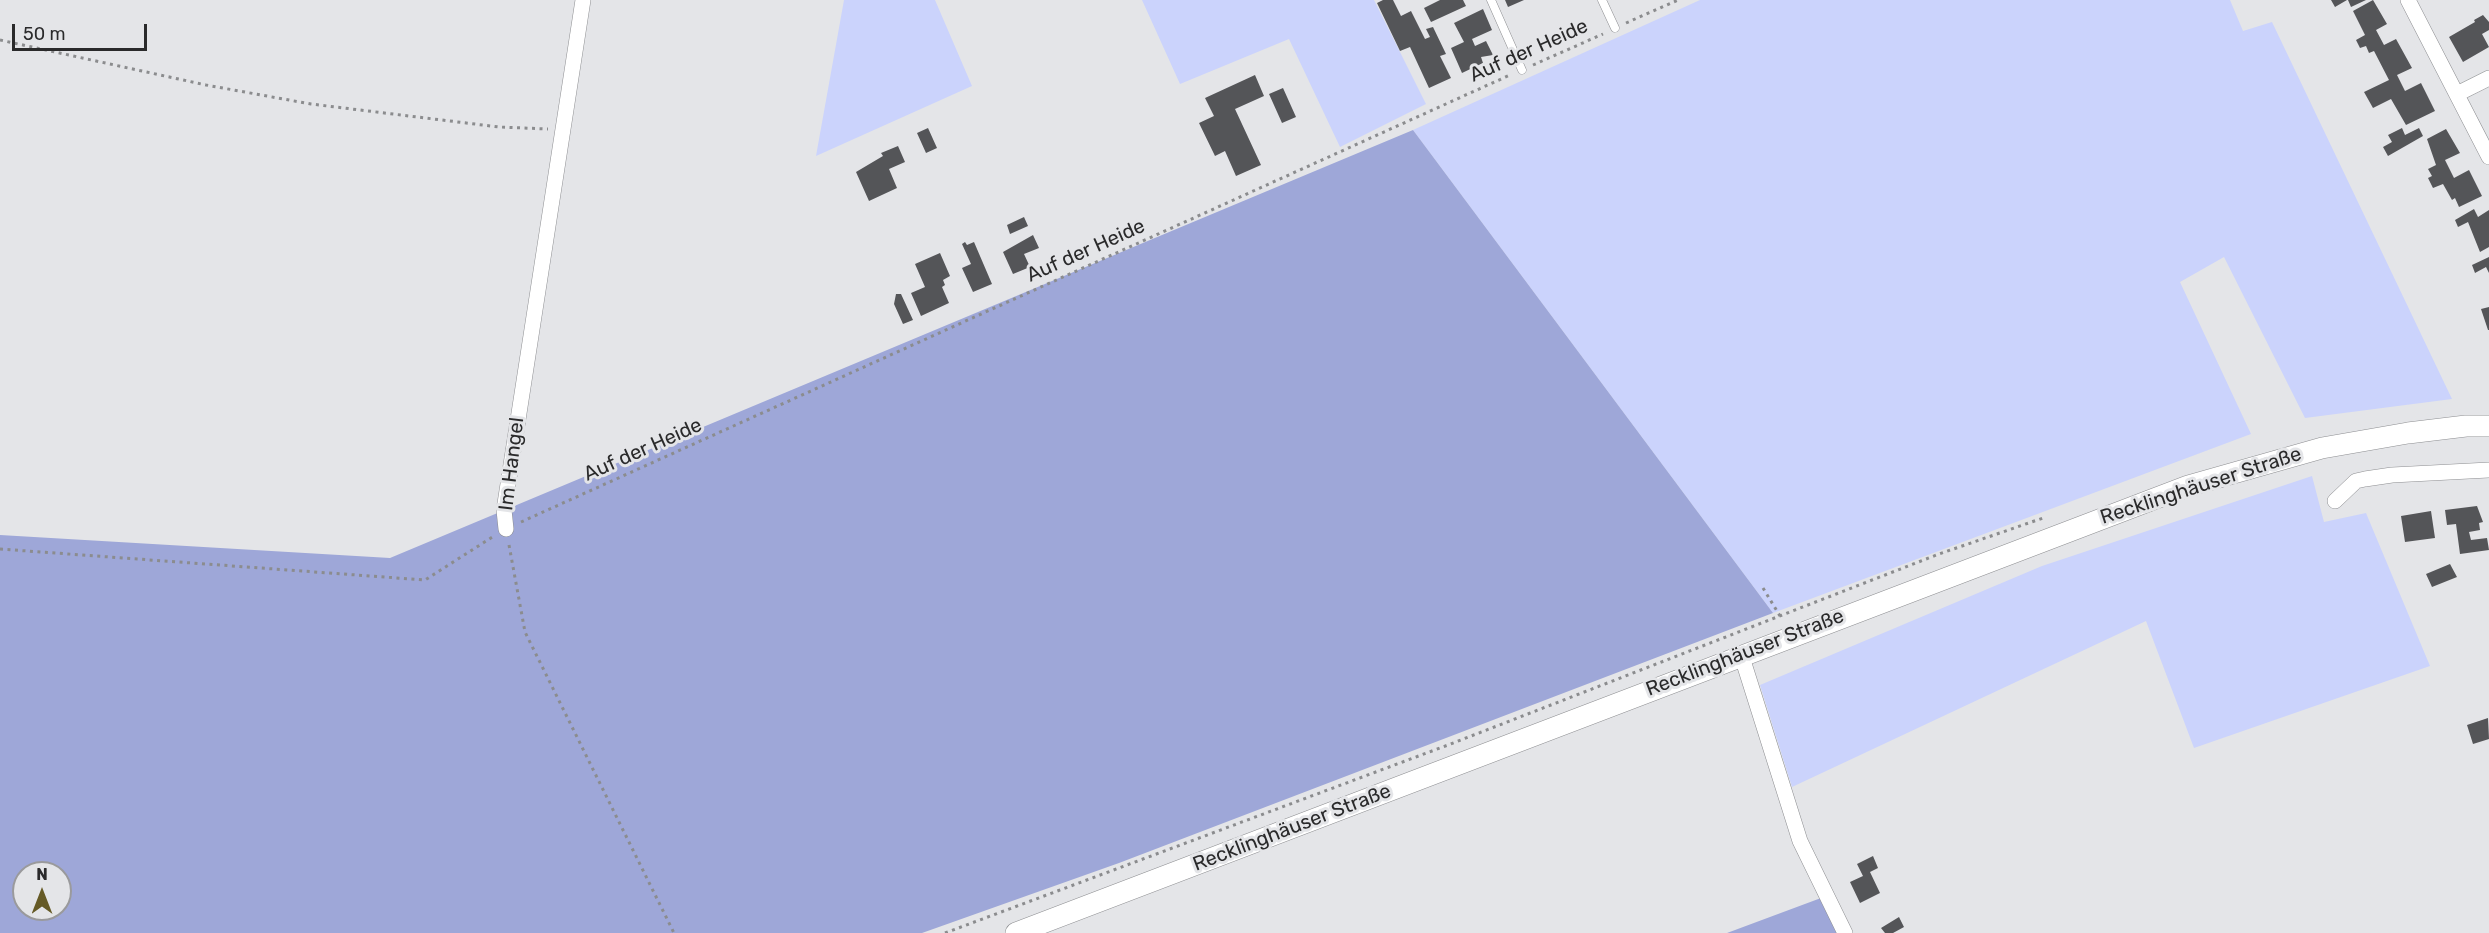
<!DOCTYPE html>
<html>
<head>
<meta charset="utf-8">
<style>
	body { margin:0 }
	#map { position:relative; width:2489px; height:933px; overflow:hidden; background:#e4e5e8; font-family:Rubik,sans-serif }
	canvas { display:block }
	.north { position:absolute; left:12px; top:861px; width:60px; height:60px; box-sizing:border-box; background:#e4e5e8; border:2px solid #9a9a9c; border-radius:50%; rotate:0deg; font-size:16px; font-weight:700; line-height:24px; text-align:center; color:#2a2a2b }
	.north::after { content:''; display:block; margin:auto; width:21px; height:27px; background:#655a26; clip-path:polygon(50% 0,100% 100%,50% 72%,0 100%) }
	.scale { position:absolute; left:12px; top:24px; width:135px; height:27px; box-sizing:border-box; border:3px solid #2a2a2b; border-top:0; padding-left:8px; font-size:18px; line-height:21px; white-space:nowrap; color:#2a2a2b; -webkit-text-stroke:4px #e4e5e8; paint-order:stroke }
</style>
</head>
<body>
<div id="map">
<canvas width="2489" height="933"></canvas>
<div class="north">N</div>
<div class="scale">50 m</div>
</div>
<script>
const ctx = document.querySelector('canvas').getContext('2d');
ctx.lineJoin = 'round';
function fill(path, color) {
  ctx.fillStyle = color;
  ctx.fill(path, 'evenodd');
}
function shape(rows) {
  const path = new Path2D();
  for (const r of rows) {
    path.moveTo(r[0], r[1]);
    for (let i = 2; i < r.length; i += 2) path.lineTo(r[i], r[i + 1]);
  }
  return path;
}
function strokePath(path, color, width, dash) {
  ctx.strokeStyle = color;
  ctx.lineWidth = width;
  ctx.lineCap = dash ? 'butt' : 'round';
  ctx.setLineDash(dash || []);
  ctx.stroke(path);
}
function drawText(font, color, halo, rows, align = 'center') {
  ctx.font = font + ' Rubik,sans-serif';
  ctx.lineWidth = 6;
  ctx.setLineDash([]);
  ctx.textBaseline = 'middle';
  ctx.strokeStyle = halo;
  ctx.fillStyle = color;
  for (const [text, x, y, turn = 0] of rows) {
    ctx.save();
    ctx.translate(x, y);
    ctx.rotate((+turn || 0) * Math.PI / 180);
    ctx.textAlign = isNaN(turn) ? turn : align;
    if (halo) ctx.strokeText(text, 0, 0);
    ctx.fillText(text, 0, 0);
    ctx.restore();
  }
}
const green = shape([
	[844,0,935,0,972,86,816,156],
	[1142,0,1374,0,1426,104,1340,147,1289,39,1180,84],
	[1700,0,2230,0,2243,31,2272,22,2452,399,2305,418,2224,257,2180,282,2251,434,1773,613,1413,130],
	[2312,476,2324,522,2366,513,2430,666,2194,748,2146,621,1792,787,1760,685,2042,566]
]);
const forest = shape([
	[1413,130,1773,613,1119,863,922,933,0,933,0,535,390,558],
	[24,873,60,873,60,909,24,909],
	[1821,898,1838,933,1727,933]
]);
const building = shape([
	[1383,0,1393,0,1401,16,1411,11,1425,39,1430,37,1426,29,1433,27,1446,54,1440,56,1451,78,1429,88,1410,47,1400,51,1377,3],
	[1440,0,1463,0,1466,6,1431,22,1424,8],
	[1505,0,1524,0,1508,7],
	[2331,0,2347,0,2335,7],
	[2348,0,2366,0,2351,7],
	[2373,0,2387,24,2376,30,2384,45,2396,39,2412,68,2397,75,2405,91,2421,83,2435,111,2406,125,2391,99,2373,108,2364,92,2389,80,2374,51,2369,53,2366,46,2360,48,2356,40,2365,35,2353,11],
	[1483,9,1492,30,1472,39,1475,46,1486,41,1493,55,1481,57,1483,63,1462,73,1451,48,1464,42,1454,23],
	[2483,15,2489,22,2489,30,2482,34,2489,47,2463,62,2449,37,2475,22,2474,20],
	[1255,75,1264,96,1235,109,1261,165,1236,176,1225,151,1215,156,1199,123,1214,116,1205,98],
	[1283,88,1296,117,1282,123,1269,94],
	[928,128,937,148,926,153,917,133],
	[2402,128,2405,135,2419,128,2423,136,2388,156,2383,147,2392,142,2388,135],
	[2446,129,2460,153,2445,160,2454,178,2469,170,2482,196,2459,207,2455,198,2452,200,2443,184,2433,188,2428,178,2432,176,2428,169,2436,165,2427,139],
	[898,146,905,162,889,169,897,188,869,201,856,172,883,156,881,153],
	[2474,209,2478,217,2489,210,2489,247,2480,252,2468,222,2458,227,2455,220],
	[1024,217,1028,226,1010,234,1007,225],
	[1033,235,1039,248,1024,254,1030,267,1013,274,1003,252],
	[965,242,967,245,974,242,992,284,973,292,962,268,971,264,962,244],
	[940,253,950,276,943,280,945,285,942,287,949,303,921,316,911,293,925,287,915,264],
	[2489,257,2489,273,2486,267,2475,273,2472,265],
	[896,294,901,294,913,320,903,324,894,304],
	[2489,307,2489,330,2488,330,2481,309],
	[2477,506,2483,522,2479,523,2480,530,2469,532,2471,540,2487,538,2489,550,2460,554,2456,524,2447,525,2445,510],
	[2431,511,2435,538,2405,542,2401,516],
	[2450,564,2457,577,2432,587,2426,574],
	[2488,718,2489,739,2473,744,2467,725],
	[1873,856,1878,868,1870,872,1880,893,1860,903,1850,882,1863,876,1857,864],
	[1899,917,1904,927,1893,933,1885,933,1881,928]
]);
const path = shape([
	[1626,23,1678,0],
	[0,40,206,85,311,104,499,127,548,129],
	[1533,65,1603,34],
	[521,522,1510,75],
	[509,545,525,632,674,933],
	[0,549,425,580,494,536],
	[1763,588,1780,616],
	[945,933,1448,745,1939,554,2046,517]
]);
const service = shape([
	[1491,0,1522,70],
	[1602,0,1615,28]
]);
const minor = shape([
	[2408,0,2489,157],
	[2457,94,2489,78],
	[2335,501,2356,481,2365,479,2392,475,2489,470],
	[506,529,504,510,583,0],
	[1741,654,1800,841,1845,933]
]);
const secondary = shape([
	[1016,933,2188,486,2322,448,2408,433,2466,426,2489,426]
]);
const streetNames = [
	["Auf der Heide",1529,51,-24],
	["Auf der Heide",1086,251,-24],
	["Auf der Heide",643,450,-24],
	["Im Hangel",512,464,-83],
	["Recklinghäuser Straße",2201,486,-18],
	["Recklinghäuser Straße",1745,653,-21],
	["Recklinghäuser Straße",1292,828,-21]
];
fill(green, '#cbd3fc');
fill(forest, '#9ea7d8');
fill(building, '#545558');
strokePath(service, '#8d8e91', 9);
strokePath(minor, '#8d8e91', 16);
strokePath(secondary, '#8d8e91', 22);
strokePath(path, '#8b8c8e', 3, [3, 4.5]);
strokePath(service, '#fff', 8);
strokePath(minor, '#fff', 15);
strokePath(secondary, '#fff', 21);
drawText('20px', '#2a2a2b', '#e4e5e8', streetNames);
</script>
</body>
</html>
